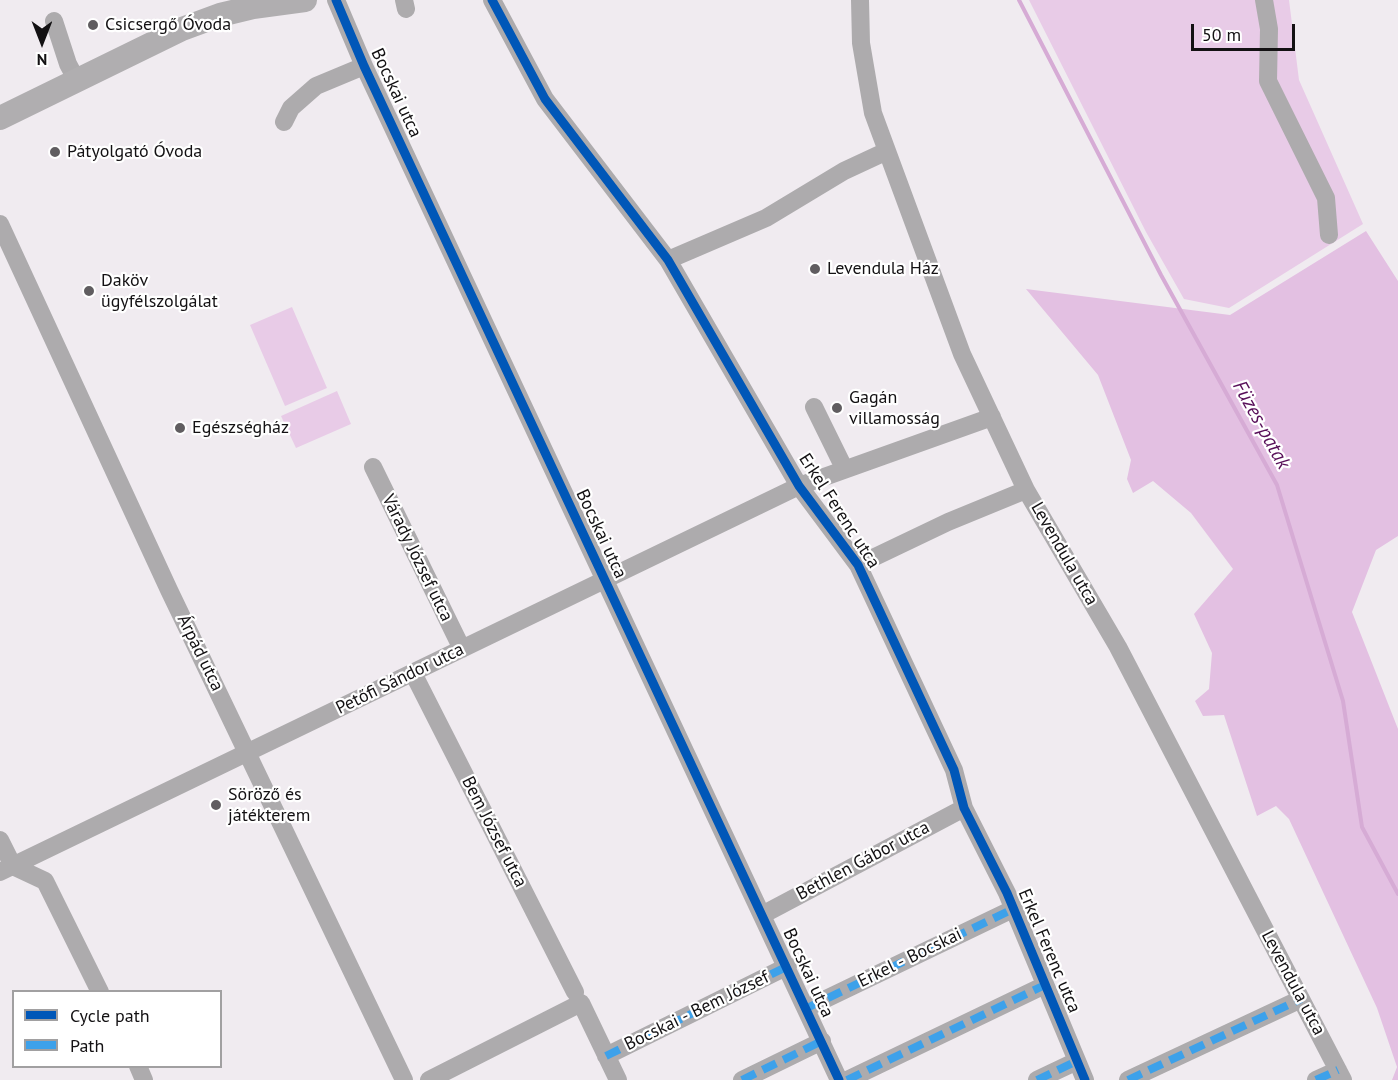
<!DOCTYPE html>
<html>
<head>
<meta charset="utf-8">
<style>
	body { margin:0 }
	#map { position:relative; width:1398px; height:1080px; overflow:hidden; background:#f0ebf0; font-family:"PT Sans",sans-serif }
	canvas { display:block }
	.legend { position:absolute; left:12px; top:990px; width:210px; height:78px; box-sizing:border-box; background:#fff; border:2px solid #a1a0a1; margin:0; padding:8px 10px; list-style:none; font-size:18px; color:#131113 }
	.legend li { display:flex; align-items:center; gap:12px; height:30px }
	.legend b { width:30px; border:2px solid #a1a0a1 }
	.north { position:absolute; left:12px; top:12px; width:60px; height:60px; -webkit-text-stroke:4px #fff; paint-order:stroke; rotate:180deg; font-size:16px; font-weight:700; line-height:24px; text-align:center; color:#131113 }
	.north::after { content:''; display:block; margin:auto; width:21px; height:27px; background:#131113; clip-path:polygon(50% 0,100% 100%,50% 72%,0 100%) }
	.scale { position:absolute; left:1191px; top:24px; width:104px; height:27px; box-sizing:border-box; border:3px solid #131113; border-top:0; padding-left:8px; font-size:18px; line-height:21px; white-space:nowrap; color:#131113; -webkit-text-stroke:4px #fff; paint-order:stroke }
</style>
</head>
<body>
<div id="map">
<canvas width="1398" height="1080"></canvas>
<ul class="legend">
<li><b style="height:8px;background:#0057b8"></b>Cycle path</li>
<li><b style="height:8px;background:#3da1ea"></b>Path</li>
</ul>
<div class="north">N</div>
<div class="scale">50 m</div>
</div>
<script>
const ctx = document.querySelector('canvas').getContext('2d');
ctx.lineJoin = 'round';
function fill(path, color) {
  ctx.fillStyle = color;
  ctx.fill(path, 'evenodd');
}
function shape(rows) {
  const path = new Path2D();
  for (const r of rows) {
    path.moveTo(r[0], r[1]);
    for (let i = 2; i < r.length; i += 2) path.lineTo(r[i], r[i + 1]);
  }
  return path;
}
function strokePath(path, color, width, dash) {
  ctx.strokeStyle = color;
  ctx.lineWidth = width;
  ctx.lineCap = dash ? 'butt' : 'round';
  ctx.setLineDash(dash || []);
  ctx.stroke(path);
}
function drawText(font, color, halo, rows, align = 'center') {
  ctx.font = font + ' "PT Sans",sans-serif';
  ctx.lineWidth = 4.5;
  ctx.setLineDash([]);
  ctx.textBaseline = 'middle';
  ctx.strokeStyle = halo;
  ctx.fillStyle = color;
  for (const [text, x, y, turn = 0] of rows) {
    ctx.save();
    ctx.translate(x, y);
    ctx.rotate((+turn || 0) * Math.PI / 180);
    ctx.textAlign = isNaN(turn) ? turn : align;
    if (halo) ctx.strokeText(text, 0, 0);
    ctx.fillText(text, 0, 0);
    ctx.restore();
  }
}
const green = shape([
	[1029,0,1289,0,1299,80,1363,224,1229,308,1184,299,1146,232],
	[292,307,327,388,285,406,250,325],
	[337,391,351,424,296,448,281,416]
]);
const forest = shape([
	[1366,231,1398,281,1398,536,1376,550,1352,612,1398,729,1398,1080,1392,1080,1397,1067,1377,1008,1289,819,1276,806,1257,816,1224,715,1203,716,1195,701,1209,689,1212,653,1194,614,1233,569,1191,513,1153,481,1133,493,1127,479,1131,460,1098,375,1026,289,1230,315]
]);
const stream = shape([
	[1019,0,1161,275,1277,485,1343,701,1362,827,1398,894]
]);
const minor = shape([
	[336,0,364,66,839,1080],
	[404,0,406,9],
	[492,0,545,99,668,260,799,486,858,565,954,770,964,808,1007,893,1085,1080],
	[860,0,861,43,873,113,962,354,1026,490,1118,647,1343,1080],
	[1264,0,1269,29,1268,81,1326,198,1329,235],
	[54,21,68,64,76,79],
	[284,122,291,108,316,86,364,66],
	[0,224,169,590,404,1080],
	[668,260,766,218,844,171,887,151],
	[814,407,844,468],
	[373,467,462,649],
	[858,565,948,522,1026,490],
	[413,673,575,992],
	[0,840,13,866,45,881,100,992],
	[0,872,799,486,992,417],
	[762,915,964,808],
	[807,1008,1013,909],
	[606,1056,788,966],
	[138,1066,144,1080],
	[429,1080,581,1003,618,1080],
	[742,1080,822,1041],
	[847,1080,1045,985],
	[1037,1080,1077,1061],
	[1128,1080,1301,999],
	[1316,1080,1338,1070]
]);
const major = shape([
	[0,118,182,29,220,15,253,7,305,0]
]);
const quiet = shape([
	[807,1008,1013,909],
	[606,1056,788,966],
	[742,1080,822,1041],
	[847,1080,1045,985],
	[1037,1080,1077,1061],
	[1128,1080,1301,999],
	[1316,1080,1338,1070]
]);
const cycleway = shape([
	[336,0,364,66,839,1080],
	[492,0,545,99,668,260,799,486,858,565,954,770,964,808,1007,893,1085,1080]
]);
const markers = [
	[93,25,6,"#605d60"],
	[55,152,6,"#605d60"],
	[815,269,6,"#605d60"],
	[89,291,6,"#605d60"],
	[837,408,6,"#605d60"],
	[180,428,6,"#605d60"],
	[216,805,6,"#605d60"]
];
const poiNames = [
	["Csicsergő Óvoda",105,25],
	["Pátyolgató Óvoda",67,152],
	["Levendula Ház",827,269],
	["Daköv",101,281],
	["ügyfélszolgálat",101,302],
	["Gagán",849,398],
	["villamosság",849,419],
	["Egészségház",192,428],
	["Söröző és",228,795],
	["játékterem",228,816]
];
const streetNames = [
	["Bocskai utca",396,93,65],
	["Erkel Ferenc utca",839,511,57],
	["Bocskai utca",601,534,65],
	["Levendula utca",1064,554,60],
	["Várady József utca",417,558,64],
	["Árpád utca",200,653,64],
	["Petőfi Sándor utca",400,679,-26],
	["Bem József utca",494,832,63],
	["Bethlen Gábor utca",863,861,-28],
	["Erkel Ferenc utca",1049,951,67],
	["Erkel - Bocskai",910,958,-26],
	["Bocskai utca",808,973,65],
	["Levendula utca",1293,983,62],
	["Bocskai - Bem József",697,1011,-26]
];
const waterNames = [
	["Füzes-patak",1261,425,61]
];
fill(green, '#e8cbe7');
fill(forest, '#e3c0e2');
strokePath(stream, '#d6abd5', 4);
strokePath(minor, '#adabad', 18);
strokePath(major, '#b0aeb0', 24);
strokePath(quiet, '#3da1ea', 8, [15, 8]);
strokePath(cycleway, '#0057b8', 9);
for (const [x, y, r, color] of markers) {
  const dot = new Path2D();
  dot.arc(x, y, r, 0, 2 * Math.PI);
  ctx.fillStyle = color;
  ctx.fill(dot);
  strokePath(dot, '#fff', 2);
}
drawText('18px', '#131113', '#fff', poiNames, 'left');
drawText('18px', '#131113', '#fff', streetNames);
drawText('italic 20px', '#580f59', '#fff', waterNames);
</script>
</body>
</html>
